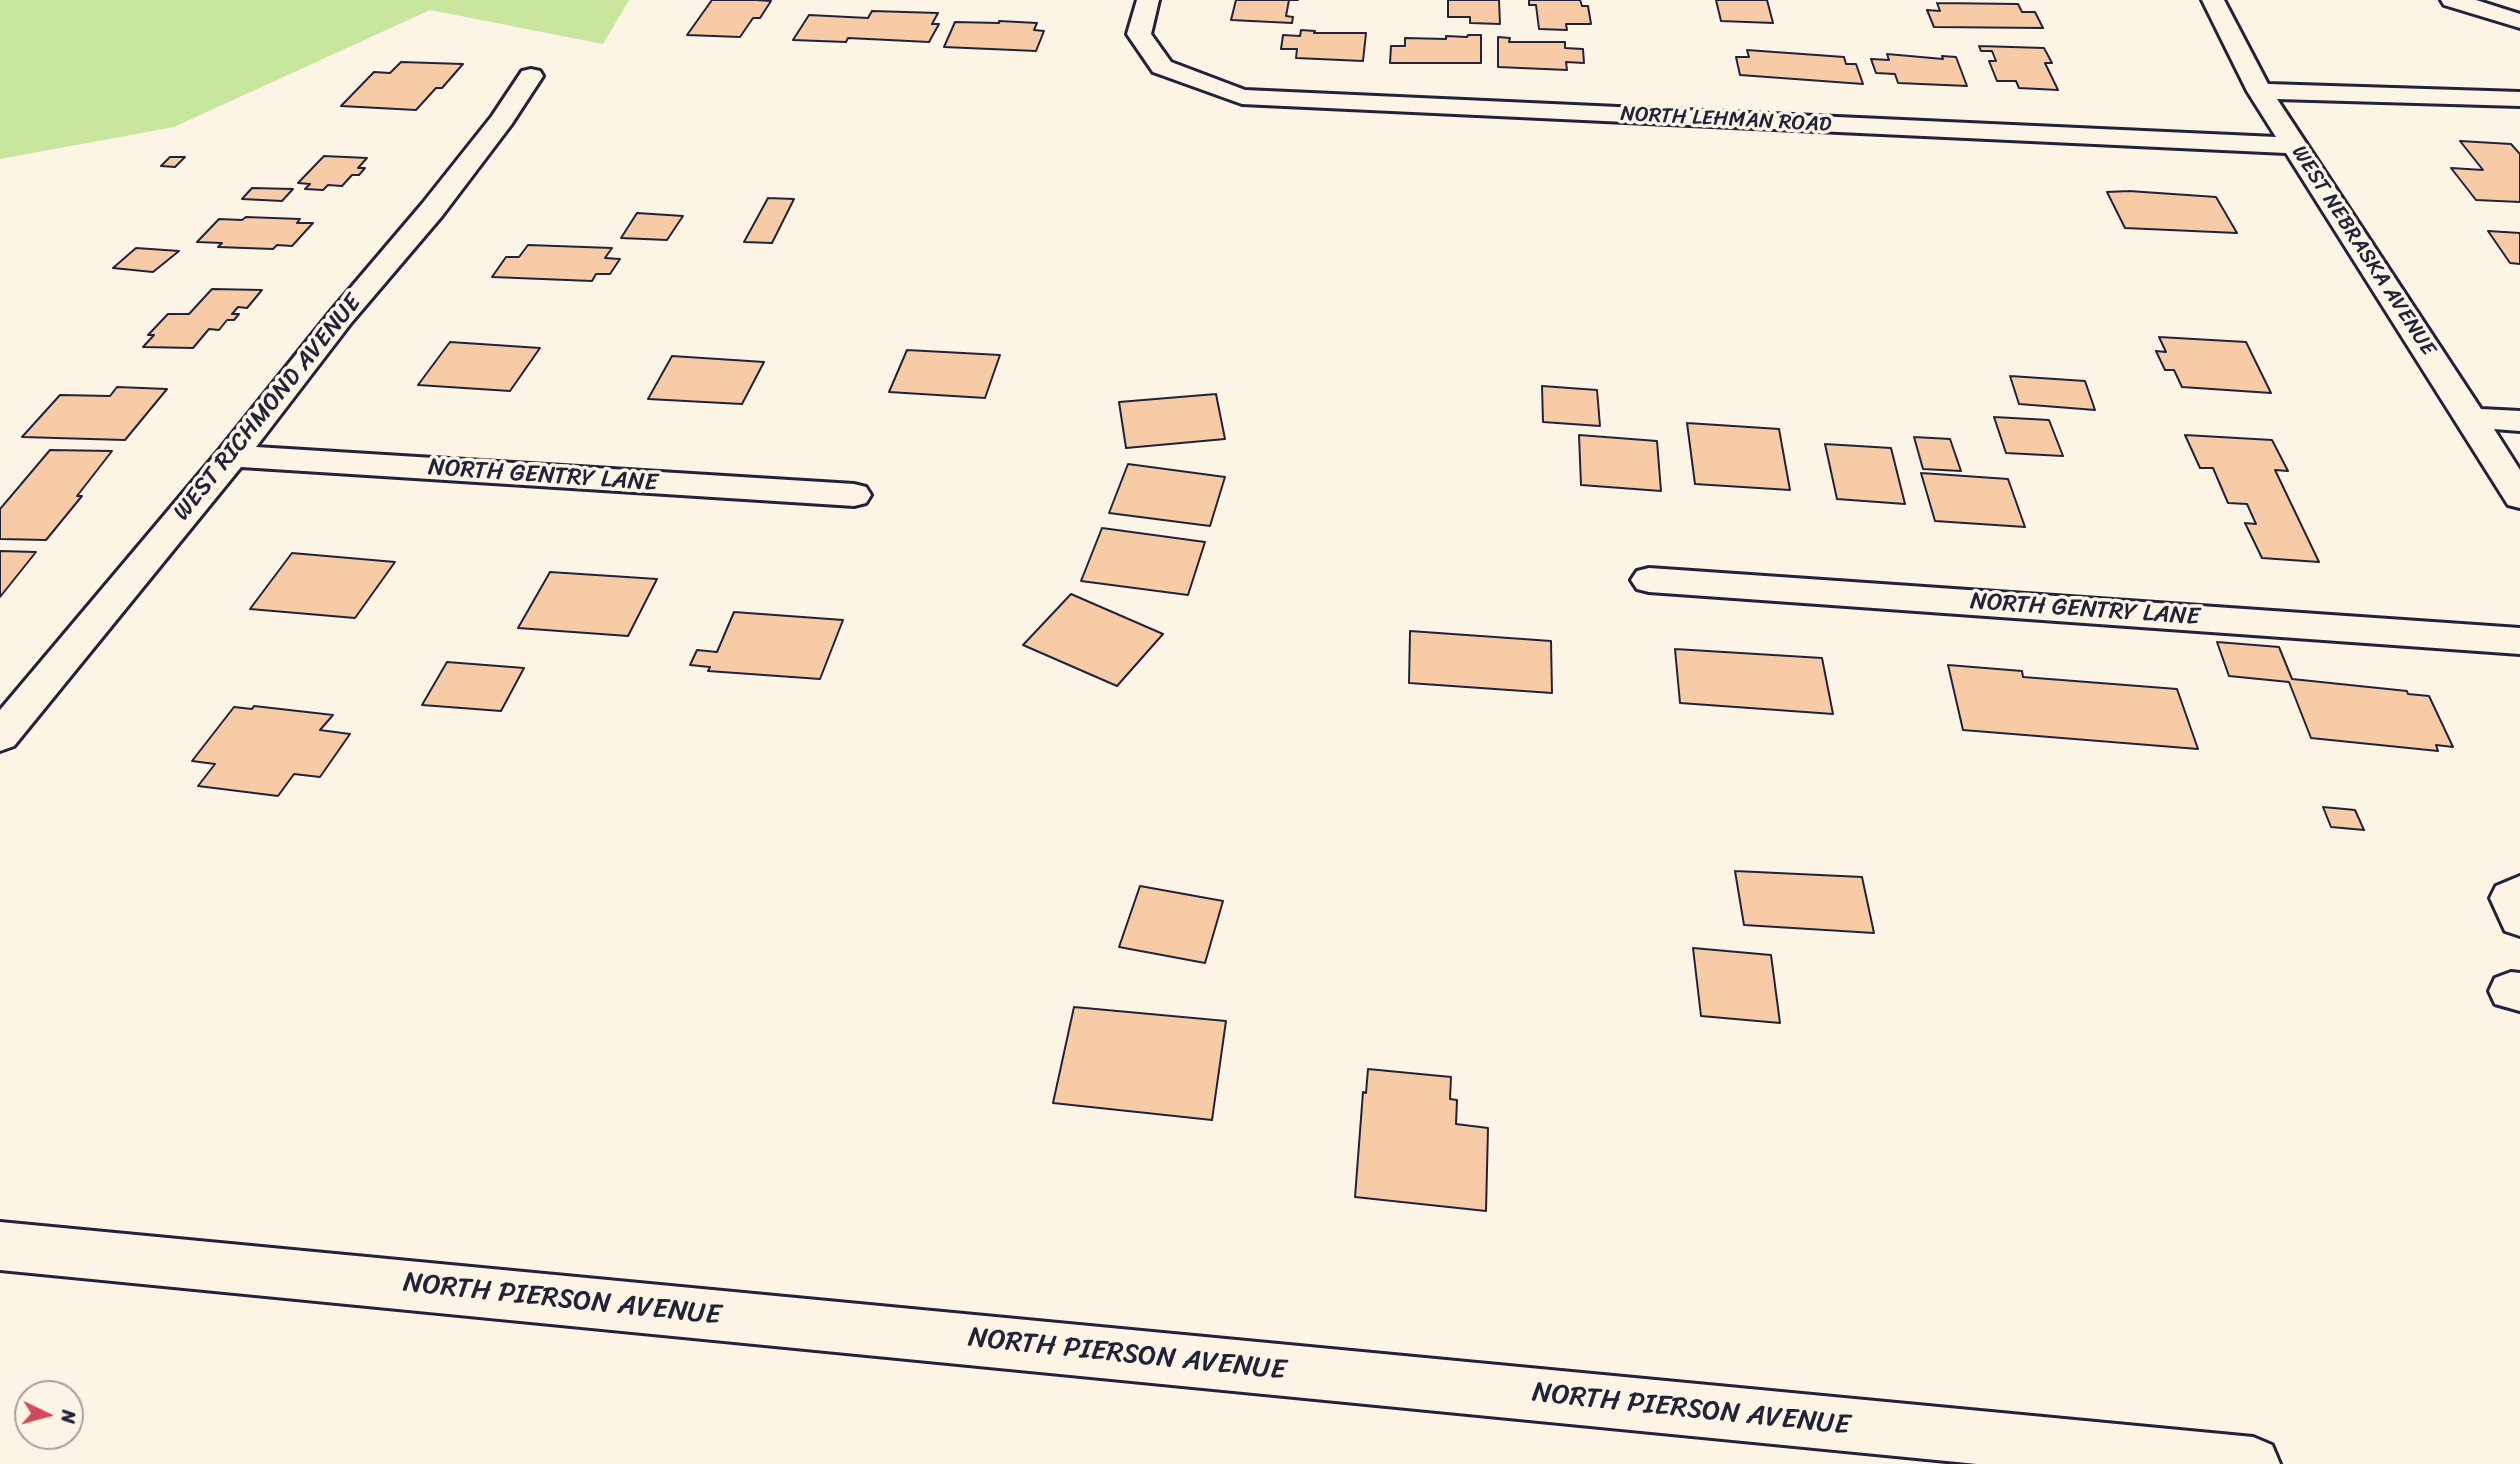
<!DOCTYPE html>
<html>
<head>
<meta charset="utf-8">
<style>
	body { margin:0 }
	#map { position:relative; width:2520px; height:1464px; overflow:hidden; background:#fcf5e5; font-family:Sriracha,sans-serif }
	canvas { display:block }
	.north { position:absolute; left:14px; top:1380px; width:70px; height:70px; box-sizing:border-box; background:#fcf5e5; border:2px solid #a5a1a1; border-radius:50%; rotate:95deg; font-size:19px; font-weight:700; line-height:28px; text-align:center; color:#22223b }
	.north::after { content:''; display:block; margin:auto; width:24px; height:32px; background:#d1495b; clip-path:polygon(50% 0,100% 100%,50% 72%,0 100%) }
</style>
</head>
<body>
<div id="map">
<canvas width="2520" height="1464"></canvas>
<div class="north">N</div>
</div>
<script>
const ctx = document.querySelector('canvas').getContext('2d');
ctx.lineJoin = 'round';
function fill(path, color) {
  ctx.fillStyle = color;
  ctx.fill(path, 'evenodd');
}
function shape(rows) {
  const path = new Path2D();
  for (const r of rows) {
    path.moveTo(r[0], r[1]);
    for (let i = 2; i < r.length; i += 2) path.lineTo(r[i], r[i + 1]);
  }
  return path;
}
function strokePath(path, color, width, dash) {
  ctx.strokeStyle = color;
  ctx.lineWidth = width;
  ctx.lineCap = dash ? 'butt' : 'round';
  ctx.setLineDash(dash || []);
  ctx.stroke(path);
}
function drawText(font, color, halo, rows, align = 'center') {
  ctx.font = font + ' Sriracha,sans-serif';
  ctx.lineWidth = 7;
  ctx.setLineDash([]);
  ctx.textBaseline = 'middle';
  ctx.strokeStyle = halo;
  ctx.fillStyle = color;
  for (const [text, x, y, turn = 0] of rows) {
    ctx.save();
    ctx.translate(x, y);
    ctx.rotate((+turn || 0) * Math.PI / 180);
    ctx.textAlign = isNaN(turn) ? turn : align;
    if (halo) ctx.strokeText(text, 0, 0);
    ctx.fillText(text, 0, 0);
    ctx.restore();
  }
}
const green = shape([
	[0,0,629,0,603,44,430,10,174,127,0,159]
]);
const building = shape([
	[712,0,756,0,771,1,760,18,753,18,740,37,687,35,712,0],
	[1236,0,1298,0,1289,0,1286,16,1293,17,1292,23,1231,20,1236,0],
	[1448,0,1499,0,1500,24,1470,23,1470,17,1448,17,1448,0],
	[1529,0,1580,0,1582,6,1588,6,1591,24,1566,24,1567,30,1539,29,1536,5,1529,5,1529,0],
	[1716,0,1767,0,1773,23,1721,21,1716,0],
	[1937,3,2018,4,2022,12,2035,12,2043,28,1934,27,1927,10,1940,11,1937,3],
	[872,11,938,13,932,24,939,24,929,42,848,38,846,42,793,40,809,15,868,18,872,11],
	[999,21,1037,23,1034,30,1044,31,1036,51,944,47,955,22,999,23,999,21],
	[1301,30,1315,31,1314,33,1366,33,1363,61,1296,58,1297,49,1281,49,1283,35,1300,36,1301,30],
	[1468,35,1481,35,1481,63,1390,63,1391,46,1405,46,1405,38,1446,39,1446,36,1467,37,1468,35],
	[1498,37,1510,38,1509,42,1565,42,1565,48,1583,49,1584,63,1566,62,1567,70,1498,67,1498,37],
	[1979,46,2044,48,2052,63,2045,63,2058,90,2019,88,2016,81,1997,81,1989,61,1996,61,1992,51,1981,51,1979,46],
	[1747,50,1844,57,1846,64,1856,64,1863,84,1740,75,1736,57,1749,57,1747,50],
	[1887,54,1943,59,1942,56,1956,57,1967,86,1898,83,1895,74,1876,73,1871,59,1889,60,1887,54],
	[401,62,463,64,442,88,436,88,416,110,341,106,374,72,390,73,401,62],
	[2460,141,2511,144,2520,154,2520,202,2476,200,2451,168,2483,170,2460,141],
	[324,156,367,158,358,168,365,168,359,175,352,175,342,186,328,185,323,190,305,189,310,184,298,183,324,156],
	[170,157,185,157,175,167,161,166,170,157],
	[252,188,293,189,282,201,242,199,252,188],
	[2129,191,2216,197,2237,233,2125,228,2107,192,2129,191],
	[768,198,794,199,772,243,744,242,768,198],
	[637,213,683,216,667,240,621,238,637,213],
	[246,217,300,219,297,223,313,223,292,246,277,245,273,249,218,247,222,243,197,242,219,219,242,220,246,217],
	[2488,231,2520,233,2520,264,2510,263,2488,231],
	[528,245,612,248,605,258,620,259,610,274,596,274,592,281,492,277,506,257,519,257,528,245],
	[136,248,179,251,153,272,113,268,136,248],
	[212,289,262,290,247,308,238,307,232,314,239,314,234,320,227,320,219,330,209,329,193,348,143,347,154,335,148,335,168,314,189,314,212,289],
	[2159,337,2246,342,2271,393,2182,387,2174,370,2165,370,2156,351,2166,352,2159,337],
	[450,342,540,348,510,391,418,385,450,342],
	[907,350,1000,355,985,398,889,392,907,350],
	[672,356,764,362,742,404,648,399,672,356],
	[2010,376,2085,381,2095,410,2019,404,2010,376],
	[1542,386,1597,390,1600,426,1543,422,1542,386],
	[117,387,167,389,125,440,22,437,60,395,110,396,117,387],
	[1216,394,1225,439,1126,448,1119,402,1216,394],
	[1994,417,2049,420,2063,456,2006,453,1994,417],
	[1687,423,1779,429,1790,490,1695,484,1687,423],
	[1579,435,1657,441,1661,491,1581,485,1579,435],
	[2185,435,2272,440,2288,471,2275,470,2319,562,2262,558,2245,523,2256,524,2247,504,2228,503,2213,468,2200,468,2185,435],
	[1914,437,1950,439,1961,471,1923,469,1914,437],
	[1825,444,1891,448,1905,504,1837,499,1825,444],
	[50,450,112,451,77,496,82,496,46,540,0,539,0,509,50,450],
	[1128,464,1225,477,1210,526,1109,513,1128,464],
	[1921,473,2008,479,2025,527,1935,521,1921,473],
	[1102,528,1205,542,1188,595,1081,581,1102,528],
	[0,551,36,552,0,597,0,551],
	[292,553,395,562,355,618,250,609,292,553],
	[550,572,657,579,628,636,518,628,550,572],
	[1071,594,1163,634,1117,686,1023,645,1071,594],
	[734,612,843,620,820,679,708,671,710,667,690,665,697,650,717,652,734,612],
	[1410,631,1551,641,1552,693,1409,683,1410,631],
	[2217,642,2279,647,2292,679,2407,691,2408,694,2429,696,2453,747,2436,745,2438,751,2311,738,2289,682,2229,676,2217,642],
	[1675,649,1822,658,1833,714,1680,703,1675,649],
	[447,662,524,668,501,711,422,705,447,662],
	[1948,665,2022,671,2023,677,2177,689,2198,749,1963,730,1948,665],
	[254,706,333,715,320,730,350,734,320,777,294,774,278,796,198,786,215,764,192,761,234,707,252,709,254,706],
	[2323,807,2355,810,2364,830,2331,827,2323,807],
	[1735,871,1862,877,1874,933,1744,925,1735,871],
	[1140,886,1223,901,1205,963,1119,947,1140,886],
	[1693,948,1771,955,1780,1023,1701,1016,1693,948],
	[1074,1007,1226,1021,1212,1120,1053,1103,1074,1007],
	[1368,1069,1451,1077,1450,1099,1457,1100,1456,1124,1488,1128,1486,1211,1355,1197,1363,1092,1366,1093,1368,1069]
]);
const minor = shape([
	[1137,0,1159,0,1151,34,1171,62,1245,90,2276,137,2247,91,2202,0,2224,0,2268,84,2520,92,2520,106,2277,99,2481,409,2520,411,2520,431,2494,429,2520,470,2520,508,2508,505,2286,153,1242,104,1153,72,1127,34,1137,0],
	[2441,0,2476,0,2520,14,2520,28,2444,5,2441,0],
	[531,69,540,71,543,76,511,125,442,216,351,323,256,447,854,484,866,487,871,495,866,503,854,506,241,467,14,746,0,751,0,710,220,449,331,311,422,204,492,116,522,71,531,69],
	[1649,568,2520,628,2520,654,1649,592,1637,589,1631,580,1637,571,1649,568],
	[2520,876,2520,936,2505,931,2490,898,2496,886,2520,876],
	[2511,972,2520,973,2520,1011,2495,1004,2489,991,2495,978,2511,972],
	[0,1222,2253,1437,2272,1445,2280,1464,1977,1464,0,1270,0,1222]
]);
const farStreetnames = [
	["NORTH LEHMAN ROAD",1726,120,3],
	["WEST NEBRASKA AVENUE",2363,251,57]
];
const streetNames = [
	["WEST RICHMOND AVENUE",268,408,-51],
	["NORTH GENTRY LANE",543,476,4],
	["NORTH GENTRY LANE",2085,610,4]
];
const nearStreetnames = [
	["NORTH PIERSON AVENUE",562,1300,6],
	["NORTH PIERSON AVENUE",1127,1355,6],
	["NORTH PIERSON AVENUE",1691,1410,6]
];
fill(green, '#c8e69d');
fill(building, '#f8cba7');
strokePath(building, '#22223b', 2);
strokePath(minor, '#22223b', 6);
fill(minor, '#fcf5e5');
drawText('21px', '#22223b', '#fcf5e5', farStreetnames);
drawText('24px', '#22223b', '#fcf5e5', streetNames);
drawText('28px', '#22223b', '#fcf5e5', nearStreetnames);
</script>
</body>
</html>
